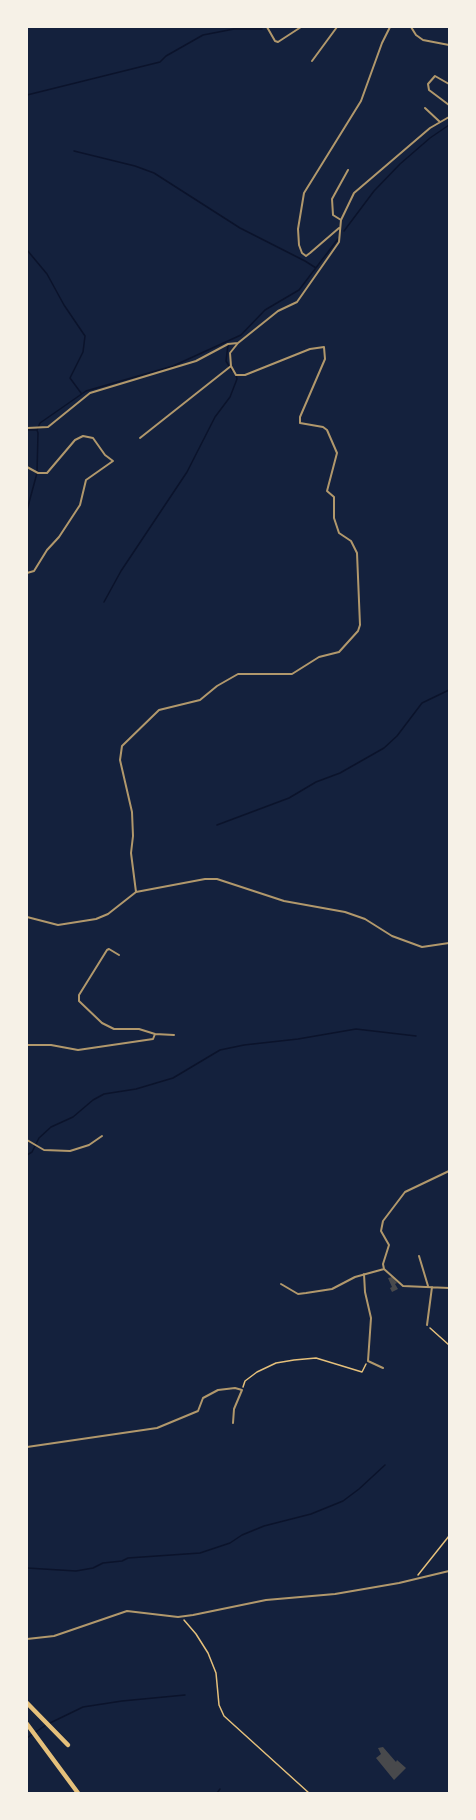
<!DOCTYPE html>
<html>
<head>
<meta charset="utf-8">
<style>
	body { margin:0 }
	#map { position:relative; width:476px; height:1820px; overflow:hidden; background:#14213d; font-family:"Open Sans",sans-serif }
	canvas { display:block }
	.frame { position:absolute; inset:0; border:28px solid #f6f1e7; pointer-events:none }
</style>
</head>
<body>
<div id="map">
<canvas width="476" height="1820"></canvas>
<div class="frame"></div>
</div>
<script>
const ctx = document.querySelector('canvas').getContext('2d');
ctx.lineJoin = 'round';
function shape(rows) {
  const path = new Path2D();
  for (const r of rows) {
    path.moveTo(r[0], r[1]);
    for (let i = 2; i < r.length; i += 2) path.lineTo(r[i], r[i + 1]);
  }
  return path;
}
function strokePath(path, color, width, dash) {
  ctx.strokeStyle = color;
  ctx.lineWidth = width;
  ctx.lineCap = dash ? 'butt' : 'round';
  ctx.setLineDash(dash || []);
  ctx.stroke(path);
}
function fill(path, color) {
  ctx.fillStyle = color;
  ctx.fill(path, 'evenodd');
}
const stream = shape([
	[27,95,160,62,166,56,203,35,234,29,262,29],
	[74,151,135,166,154,173,240,228,305,261,316,268],
	[344,231,374,191,400,164,430,138,449,125],
	[27,250,47,274,64,305,85,336,83,352,70,378,81,393],
	[228,345,226,361,232,371],
	[27,430,36,430],
	[27,510,37,473,38,433,37,430,40,423,86,391,173,366,241,335,265,310,299,290,338,239],
	[104,602,121,571,187,472,215,417,230,397,237,379,236,375],
	[217,825,289,798,316,782,340,773,384,748,397,736,422,703,449,690],
	[27,1155,32,1152,39,1138,51,1127,73,1117,93,1100,104,1094,136,1089,173,1078,220,1050,244,1045,298,1039,356,1029,416,1036],
	[27,1568,76,1571,93,1568,103,1563,122,1561,128,1558,200,1553,230,1543,242,1535,264,1526,311,1514,343,1501,359,1489,385,1465],
	[50,1723,83,1707,122,1701,185,1695],
	[27,1738,46,1725],
	[217,1793,220,1789]
]);
const building = shape([
	[392,1277,397,1283,395,1284,398,1289,392,1292,390,1288,392,1287,388,1278],
	[383,1747,396,1762,397,1760,406,1768,394,1780,376,1758,381,1754,378,1748]
]);
const path = shape([
	[430,1328,449,1345],
	[243,1387,245,1381,257,1372,276,1363,294,1360,316,1358,362,1372,366,1364],
	[418,1575,449,1536],
	[184,1620,196,1634,208,1653,216,1673,219,1705,224,1716,309,1793]
]);
const minor = shape([
	[267,27,275,41,278,42,301,27],
	[411,27,416,35,423,40,449,45],
	[312,61,337,27],
	[449,84,435,76,428,84,429,90,449,105],
	[425,108,440,122],
	[341,220,333,215,332,199,348,170],
	[339,228,310,253,306,256,302,253,299,245,298,229,304,193,361,101,382,43,390,27],
	[27,428,48,427,90,393,196,361,228,344,238,343],
	[140,438,231,366],
	[27,467,38,473,47,473,75,440,83,436,93,438,105,455,113,461,86,480,80,505,59,537,47,550,34,571,27,573],
	[136,892,131,853,133,836,132,812,120,760,122,746,159,710,200,700,217,686,238,674,292,674,319,657,339,652,358,631,360,625,357,553,351,541,339,533,334,518,334,497,327,491,337,453,327,430,323,427,300,423,300,417,325,359,324,347,310,349,245,375,236,375,231,366,230,353,238,343,278,311,297,302,339,242,341,220,354,193,430,128,449,117],
	[27,917,58,925,96,919,108,914,136,892,205,879,217,879,284,901,345,912,365,919,392,936,422,947,449,943],
	[119,955,109,949,107,950,79,995,79,1001,102,1023,114,1029,139,1029,155,1034],
	[27,1045,51,1045,78,1050,153,1039,155,1034,174,1035],
	[27,1140,44,1150,70,1151,89,1145,102,1136],
	[419,1256,428,1286],
	[384,1269,383,1264,389,1245,381,1231,383,1221,405,1192,449,1171],
	[384,1269,403,1286,449,1288],
	[364,1274,365,1292,371,1318,368,1361,383,1368],
	[281,1284,298,1294,306,1293,332,1289,355,1277,384,1269],
	[427,1325,432,1287],
	[27,1447,157,1428,198,1411,203,1398,218,1390,235,1388,242,1390,234,1409,233,1423],
	[27,1639,54,1636,127,1611,178,1617,193,1615,266,1600,335,1594,399,1583,449,1571]
]);
const motorway = shape([
	[27,1703,68,1745],
	[27,1724,78,1793]
]);
strokePath(stream, '#0b132b', 1.5);
fill(building, '#48494c');
strokePath(path, '#e5c07b', 1.5);
strokePath(minor, '#b1986c', 2);
strokePath(motorway, '#e5c07b', 4.5);
</script>
</body>
</html>
